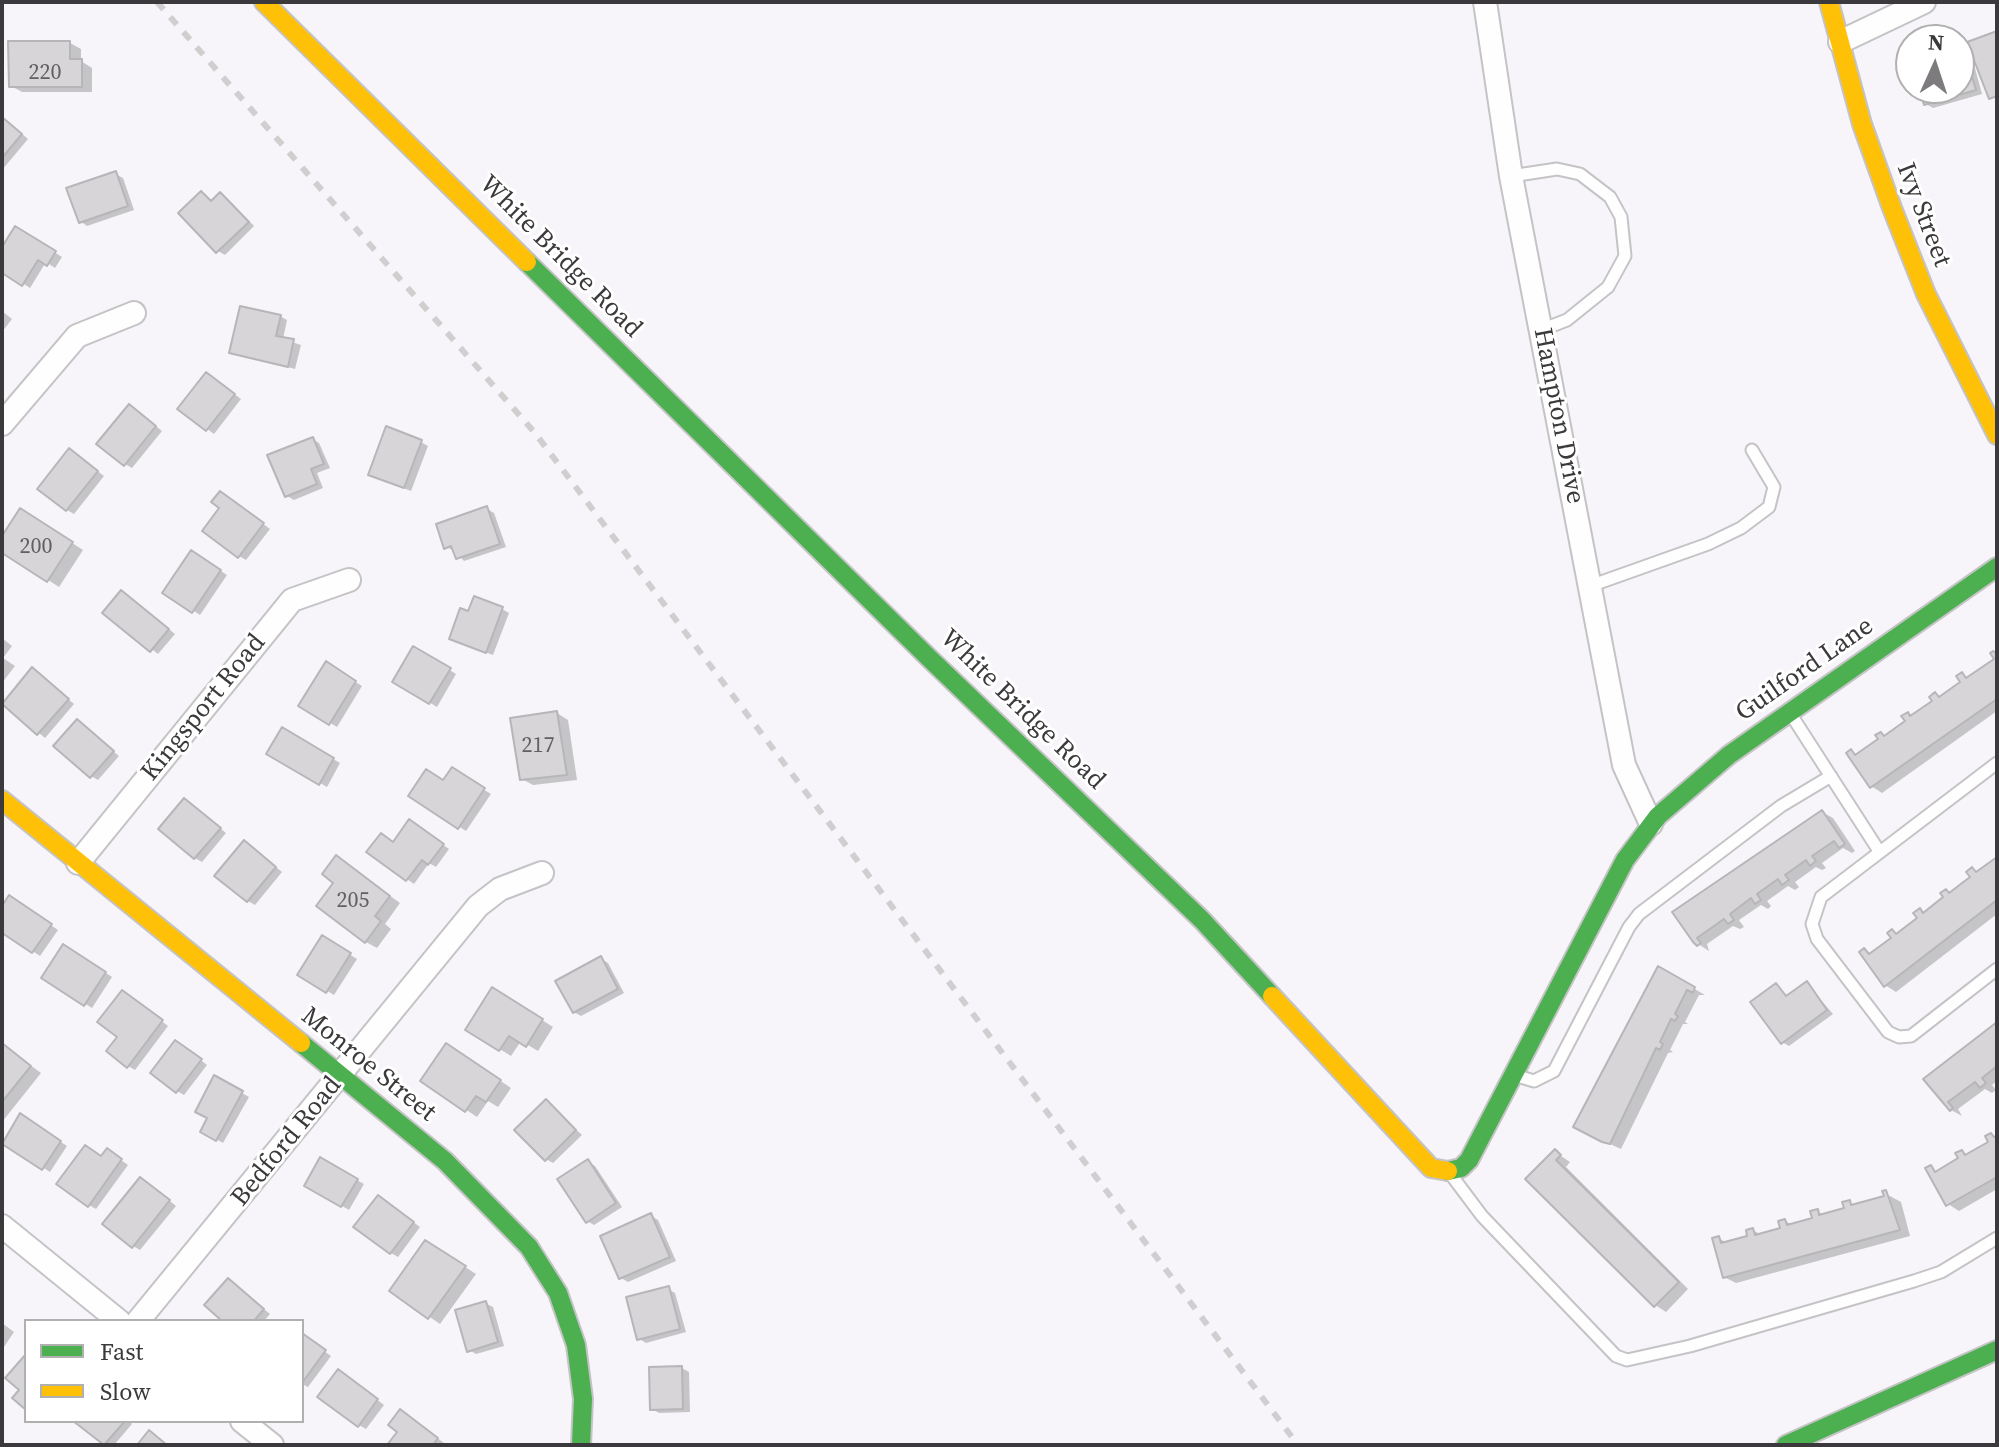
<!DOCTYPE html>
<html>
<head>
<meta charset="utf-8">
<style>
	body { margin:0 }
	#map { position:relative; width:1999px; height:1447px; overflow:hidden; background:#f7f5f9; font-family:"Source Serif 4",serif }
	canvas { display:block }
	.frame { position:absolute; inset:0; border:4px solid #3b393b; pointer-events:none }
	.legend { position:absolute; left:24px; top:1319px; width:280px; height:104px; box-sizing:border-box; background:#fff; border:2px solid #b1b0b1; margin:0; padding:10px 14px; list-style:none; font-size:24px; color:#3b393b }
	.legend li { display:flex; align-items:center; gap:16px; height:40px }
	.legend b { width:40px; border:2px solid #b1b0b1 }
	.north { position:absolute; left:1895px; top:24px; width:80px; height:80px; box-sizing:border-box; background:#fff; border:2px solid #b1b0b1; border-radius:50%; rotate:3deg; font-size:22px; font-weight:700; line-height:32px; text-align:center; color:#3b393b }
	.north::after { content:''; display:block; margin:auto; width:28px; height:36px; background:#7d7b7e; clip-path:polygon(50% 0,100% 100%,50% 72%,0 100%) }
</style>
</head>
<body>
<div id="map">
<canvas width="1999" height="1447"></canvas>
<div class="frame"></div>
<ul class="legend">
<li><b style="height:10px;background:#4caf50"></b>Fast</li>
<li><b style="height:10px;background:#ffc107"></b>Slow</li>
</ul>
<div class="north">N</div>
</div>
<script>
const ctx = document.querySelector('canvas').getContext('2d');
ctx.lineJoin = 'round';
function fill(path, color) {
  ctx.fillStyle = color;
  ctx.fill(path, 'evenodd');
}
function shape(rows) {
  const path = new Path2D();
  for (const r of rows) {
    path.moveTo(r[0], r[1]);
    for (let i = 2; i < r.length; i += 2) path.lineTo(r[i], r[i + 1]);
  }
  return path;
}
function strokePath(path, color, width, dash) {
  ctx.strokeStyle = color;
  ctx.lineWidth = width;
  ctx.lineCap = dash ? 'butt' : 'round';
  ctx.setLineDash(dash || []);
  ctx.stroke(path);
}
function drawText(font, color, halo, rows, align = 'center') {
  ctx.font = font + ' "Source Serif 4",serif';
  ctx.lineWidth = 6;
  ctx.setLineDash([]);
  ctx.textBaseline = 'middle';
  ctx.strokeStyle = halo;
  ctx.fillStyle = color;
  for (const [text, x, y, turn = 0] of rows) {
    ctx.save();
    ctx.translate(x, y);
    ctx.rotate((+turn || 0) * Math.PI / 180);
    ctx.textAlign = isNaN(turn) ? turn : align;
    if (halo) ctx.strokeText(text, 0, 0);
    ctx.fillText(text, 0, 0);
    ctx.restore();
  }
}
const shadow = shape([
	[70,43,81,49,81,61,92,68,92,92,22,92,11,86],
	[1962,45,1970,50,1982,94,1933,108,1926,104,1921,88,1959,88],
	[2,117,28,139,2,170],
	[115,174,123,178,134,210,87,226,80,221],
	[202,193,213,202,220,194,227,198,254,226,225,255,218,251],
	[16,228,62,257,55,268,46,262,30,288,2,270,2,250],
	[2,311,12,319,2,332],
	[280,316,287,320,283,339,301,345,295,369,232,352],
	[213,378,241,399,214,434,180,409],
	[136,410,162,431,132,468,125,464],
	[312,439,319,443,330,468,317,473,323,488,294,500,287,496],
	[421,442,428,446,411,491,377,478],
	[76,455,104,476,74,514,67,510],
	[227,497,270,529,246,560,239,556],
	[487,509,494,513,506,547,464,561,455,551,446,547],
	[32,517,83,550,59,587,2,550,2,540],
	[198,556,227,575,200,615,165,592],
	[129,596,175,634,158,654,105,612],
	[502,609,509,613,493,655,458,642,469,614],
	[2,638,12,646,3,658,15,666,2,683],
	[414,648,456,674,437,707,394,681],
	[1997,656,1997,711,1882,793,1871,786,1851,751,1858,755,1880,740,1881,734,1886,737,1908,721,1908,714,1913,717,1935,702,1936,694,1941,698,1963,683,1962,675,1968,678],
	[326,664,362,686,337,727,301,705],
	[32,669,74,704,45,738,3,702],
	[557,713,568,720,577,780,533,785,522,779],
	[77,721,119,756,98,780,91,776],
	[282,730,340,763,327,787,268,753],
	[452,770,491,794,466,831,411,796,444,782],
	[185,800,226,833,202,862,195,858],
	[1822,812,1833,818,1855,851,1852,853,1843,848,1822,863,1826,868,1822,870,1816,867,1795,882,1799,887,1795,890,1788,886,1767,901,1771,906,1768,909,1761,905,1739,920,1744,927,1740,929,1733,926,1707,944,1709,951,1698,944,1675,913],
	[417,826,449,849,436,867,429,863,414,884,369,852,394,844],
	[251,847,282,872,255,905,248,901],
	[337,857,400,903,385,924,391,929,377,948,366,942,336,882],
	[1997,859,1997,914,1896,992,1885,985,1864,950,1872,955,1894,938,1893,931,1899,934,1920,918,1920,911,1925,914,1946,897,1946,891,1951,894,1973,877,1972,870,1978,873],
	[17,902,58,930,40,956,2,931,2,910],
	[323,938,357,959,334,995,300,974],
	[64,946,112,977,92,1008,43,977],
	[601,959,608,963,624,993,581,1016,574,1012],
	[1659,968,1705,995,1699,995,1685,1022,1688,1024,1683,1024,1670,1050,1673,1052,1668,1053,1621,1149,1586,1133],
	[1807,984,1833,1014,1789,1046,1782,1042,1776,985,1789,997],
	[129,996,168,1026,135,1070,128,1066,120,1036],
	[504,996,553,1027,538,1051,521,1041,511,1056,467,1029],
	[1997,1025,1997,1081,1992,1085,1996,1090,1992,1093,1985,1089,1958,1109,1962,1116,1951,1110,1926,1079],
	[3,1045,41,1073,2,1122,2,1046],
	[183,1046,207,1065,184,1095,177,1091],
	[458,1052,511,1088,498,1107,488,1101,477,1117,423,1081],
	[215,1078,249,1097,223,1143,202,1131,210,1118],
	[546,1102,582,1135,553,1163,546,1159],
	[21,1116,67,1146,50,1172,3,1142],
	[1991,1135,1997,1138,1997,1189,1959,1211,1948,1204,1931,1168,1938,1172,1961,1159,1962,1152,1968,1155,1991,1142],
	[1555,1152,1570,1162,1566,1167,1688,1289,1666,1312,1655,1305,1528,1179],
	[114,1155,128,1165,96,1209,89,1205,102,1158],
	[321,1160,364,1184,349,1210,306,1185],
	[588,1162,595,1166,622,1207,594,1225,587,1221],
	[148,1183,176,1206,140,1250,133,1246],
	[1890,1196,1901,1202,1910,1236,1736,1283,1724,1277,1719,1238,1728,1244,1750,1238,1753,1230,1761,1235,1782,1229,1785,1221,1793,1225,1814,1219,1817,1211,1824,1215,1846,1209,1849,1202,1856,1206],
	[385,1201,420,1227,398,1257,391,1253],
	[651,1216,658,1220,676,1261,628,1282,621,1278],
	[437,1249,476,1274,440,1324,392,1291],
	[235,1285,270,1314,264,1321,225,1321],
	[668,1289,675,1293,686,1332,646,1343,638,1338],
	[485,1303,493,1307,504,1346,476,1354,469,1350],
	[2,1323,14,1332,2,1350],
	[302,1335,331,1356,308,1387,302,1384],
	[682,1368,689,1372,690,1412,659,1413,652,1409],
	[346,1376,384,1405,366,1429,359,1425],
	[408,1416,444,1443,443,1445,390,1445],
	[76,1421,129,1421,132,1424,114,1445,103,1445]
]);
const building = shape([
	[1997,31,1997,96,1989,99,1967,42,1997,31],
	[8,41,70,41,70,59,82,59,82,87,9,87,8,41],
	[1962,43,1976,90,1924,105,1919,88,1959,88,1959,44,1962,43],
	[2,117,22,134,2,158,2,117],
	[116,171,128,206,79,223,66,188,116,171],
	[201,191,211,201,220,192,249,222,216,253,178,213,201,191],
	[15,226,56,251,47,266,38,260,22,286,2,273,2,247,15,226],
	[240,306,281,315,276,336,294,339,288,367,229,353,240,306],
	[206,372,235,394,206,431,177,409,206,372],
	[129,404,156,426,124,466,96,444,129,404],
	[386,426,422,440,404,488,368,475,386,426],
	[313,437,324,464,311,469,317,484,285,497,267,455,313,437],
	[69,448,98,471,66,511,37,489,69,448],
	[220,491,264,523,238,558,202,531,219,508,211,502,220,491],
	[487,506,500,544,456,559,451,546,444,549,436,524,487,506],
	[20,508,73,542,47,582,2,553,2,536,20,508],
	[191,550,221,570,192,613,162,593,191,550],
	[121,590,169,629,150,652,102,613,121,590],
	[474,596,503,607,486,653,449,639,460,608,468,611,474,596],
	[413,646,451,668,429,704,392,682,413,646],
	[1993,651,1997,654,1997,699,1870,788,1846,753,1851,749,1855,755,1878,739,1875,735,1881,732,1884,736,1905,721,1901,716,1908,712,1910,716,1932,701,1929,697,1935,692,1939,697,1960,682,1956,676,1962,672,1966,678,1994,659,1990,653,1993,651],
	[326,661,356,681,329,725,298,706,326,661],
	[32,667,69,699,37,735,2,704,32,667],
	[557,711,567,775,520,780,510,718,557,711],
	[77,719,114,751,90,778,53,746,77,719],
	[282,727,334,758,319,785,266,754,282,727],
	[452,767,485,788,458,829,408,796,426,769,443,780,452,767],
	[184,798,221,828,194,859,158,829,184,798],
	[1822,810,1845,844,1839,848,1834,841,1812,856,1816,861,1810,866,1806,860,1785,875,1789,880,1782,885,1778,879,1757,894,1761,900,1755,904,1751,898,1730,914,1734,920,1728,924,1724,919,1697,938,1701,943,1697,946,1693,942,1672,912,1822,810],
	[409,819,444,844,428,865,422,860,406,881,366,852,381,833,393,842,409,819],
	[244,840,276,867,247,902,214,876,244,840],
	[336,855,390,896,375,916,381,921,365,943,316,906,333,883,322,874,336,855],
	[1997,857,1997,900,1884,987,1859,952,1864,948,1869,954,1891,938,1887,933,1892,929,1896,934,1917,918,1913,913,1920,908,1923,913,1943,897,1940,893,1946,889,1949,893,1970,877,1966,872,1972,867,1976,872,1997,857],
	[9,895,52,924,32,953,2,933,2,906,9,895],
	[322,935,351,953,326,993,297,975,322,935],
	[63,944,106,972,84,1006,41,978,63,944],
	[601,956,618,989,573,1013,555,981,601,956],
	[1658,966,1695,987,1693,993,1687,990,1675,1014,1678,1016,1675,1021,1671,1019,1660,1042,1663,1044,1660,1050,1656,1048,1610,1144,1602,1142,1573,1127,1658,966],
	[1807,981,1827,1010,1781,1044,1750,1002,1776,983,1786,996,1807,981],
	[492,987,543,1019,526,1047,509,1036,499,1051,465,1030,492,987],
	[122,990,163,1020,127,1068,106,1051,117,1037,97,1022,122,990],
	[1997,1022,1997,1066,1982,1078,1986,1083,1980,1088,1975,1082,1948,1102,1953,1108,1950,1111,1923,1079,1997,1022],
	[175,1040,202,1059,176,1093,150,1073,175,1040],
	[2,1043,31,1066,2,1102,2,1043],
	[446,1043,501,1080,486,1102,476,1096,465,1112,420,1081,446,1043],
	[214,1075,243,1091,216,1141,200,1132,207,1118,195,1112,214,1075],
	[546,1099,576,1130,545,1161,514,1130,546,1099],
	[20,1113,61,1141,42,1170,2,1144,20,1113],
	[1991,1133,1994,1137,1997,1136,1997,1177,1946,1206,1925,1168,1931,1165,1935,1172,1958,1158,1955,1153,1962,1150,1965,1155,1988,1142,1985,1136,1991,1133],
	[85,1145,101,1156,107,1148,122,1159,88,1207,56,1184,85,1145],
	[1555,1149,1561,1155,1556,1160,1679,1282,1654,1307,1525,1179,1555,1149],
	[320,1157,358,1179,341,1207,304,1186,320,1157],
	[588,1159,616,1203,586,1223,557,1179,588,1159],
	[140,1177,170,1200,132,1248,102,1224,140,1177],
	[1886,1190,1900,1230,1723,1278,1712,1238,1719,1236,1721,1243,1747,1236,1746,1230,1753,1228,1755,1235,1780,1228,1778,1221,1785,1219,1787,1225,1812,1218,1810,1211,1818,1209,1819,1215,1844,1208,1842,1202,1850,1200,1851,1205,1884,1196,1882,1191,1886,1190],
	[378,1195,414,1222,390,1254,353,1227,378,1195],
	[651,1213,670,1257,619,1279,600,1236,651,1213],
	[425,1240,466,1266,428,1319,389,1291,425,1240],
	[228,1278,264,1309,254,1321,222,1321,204,1305,228,1278],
	[669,1286,680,1329,637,1340,626,1297,669,1286],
	[486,1301,498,1342,467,1352,455,1310,486,1301],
	[302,1333,326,1350,302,1383,302,1333],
	[26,1354,26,1410,12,1398,19,1390,5,1378,26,1354],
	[682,1366,683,1409,650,1410,649,1367,682,1366],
	[338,1369,378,1399,358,1427,317,1397,338,1369],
	[400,1409,438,1438,433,1445,387,1445,397,1432,388,1425,400,1409],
	[73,1421,125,1421,104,1445,73,1421],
	[149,1430,167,1445,137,1445,149,1430]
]);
const lane = shape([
	[1511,176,1557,169,1580,174,1610,197,1621,217,1625,256,1608,287,1567,320,1541,330],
	[1590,586,1708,544,1741,528,1769,507,1774,487,1752,450],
	[1790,713,1879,851],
	[1997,763,1821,897,1812,924,1817,939,1888,1032,1899,1037,1911,1036,1997,969],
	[1514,1075,1534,1081,1554,1071,1629,927,1639,914,1781,806,1831,776],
	[1449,1172,1482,1216,1616,1356,1627,1360,1690,1346,1914,1281,1941,1272,1997,1238]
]);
const street = shape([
	[1485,2,1511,176,1624,765,1651,824],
	[1840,42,1924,2],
	[2,424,77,336,134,313],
	[78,863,292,600,349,580],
	[2,1226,119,1321],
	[138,1321,478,906,500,889,542,873],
	[242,1421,272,1445]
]);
const fast = shape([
	[527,262,928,657,1202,920,1272,996],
	[301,1043,445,1161,529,1247,558,1293,576,1345,583,1399,581,1445],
	[1448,1171,1461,1168,1469,1160,1625,860,1658,816,1729,755,1997,567],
	[1786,1445,1997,1350]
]);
const slow = shape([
	[264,2,527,262],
	[1829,2,1862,124,1892,208,1926,294,1997,435],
	[2,800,301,1043],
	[1272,996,1431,1168,1448,1171]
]);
const rail = shape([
	[157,2,535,433,1298,1445]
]);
const numberNames = [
	["220",45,73],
	["200",36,547],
	["217",538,746],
	["205",353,901]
];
const streetNames = [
	["Ivy Street",1923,215,69],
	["White Bridge Road",560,257,45],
	["Hampton Drive",1558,416,79],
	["Guilford Lane",1805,670,-35],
	["Kingsport Road",204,708,-51],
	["White Bridge Road",1022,710,44],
	["Monroe Street",368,1065,39],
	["Bedford Road",287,1142,-51]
];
fill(shadow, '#0003');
fill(building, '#d7d5d7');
strokePath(building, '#b6b5b7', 2);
strokePath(lane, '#c4c3c5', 15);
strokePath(street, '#c4c3c5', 26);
strokePath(fast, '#c4c3c5', 22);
strokePath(slow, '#c4c3c5', 22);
strokePath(lane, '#fefefe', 11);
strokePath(street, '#fefefe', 22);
strokePath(fast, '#4caf50', 18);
strokePath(slow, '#ffc107', 18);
strokePath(rail, '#d0cfd0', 6, [10, 10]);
drawText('22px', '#626062', null, numberNames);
drawText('26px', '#3b393b', '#fff', streetNames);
</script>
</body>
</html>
